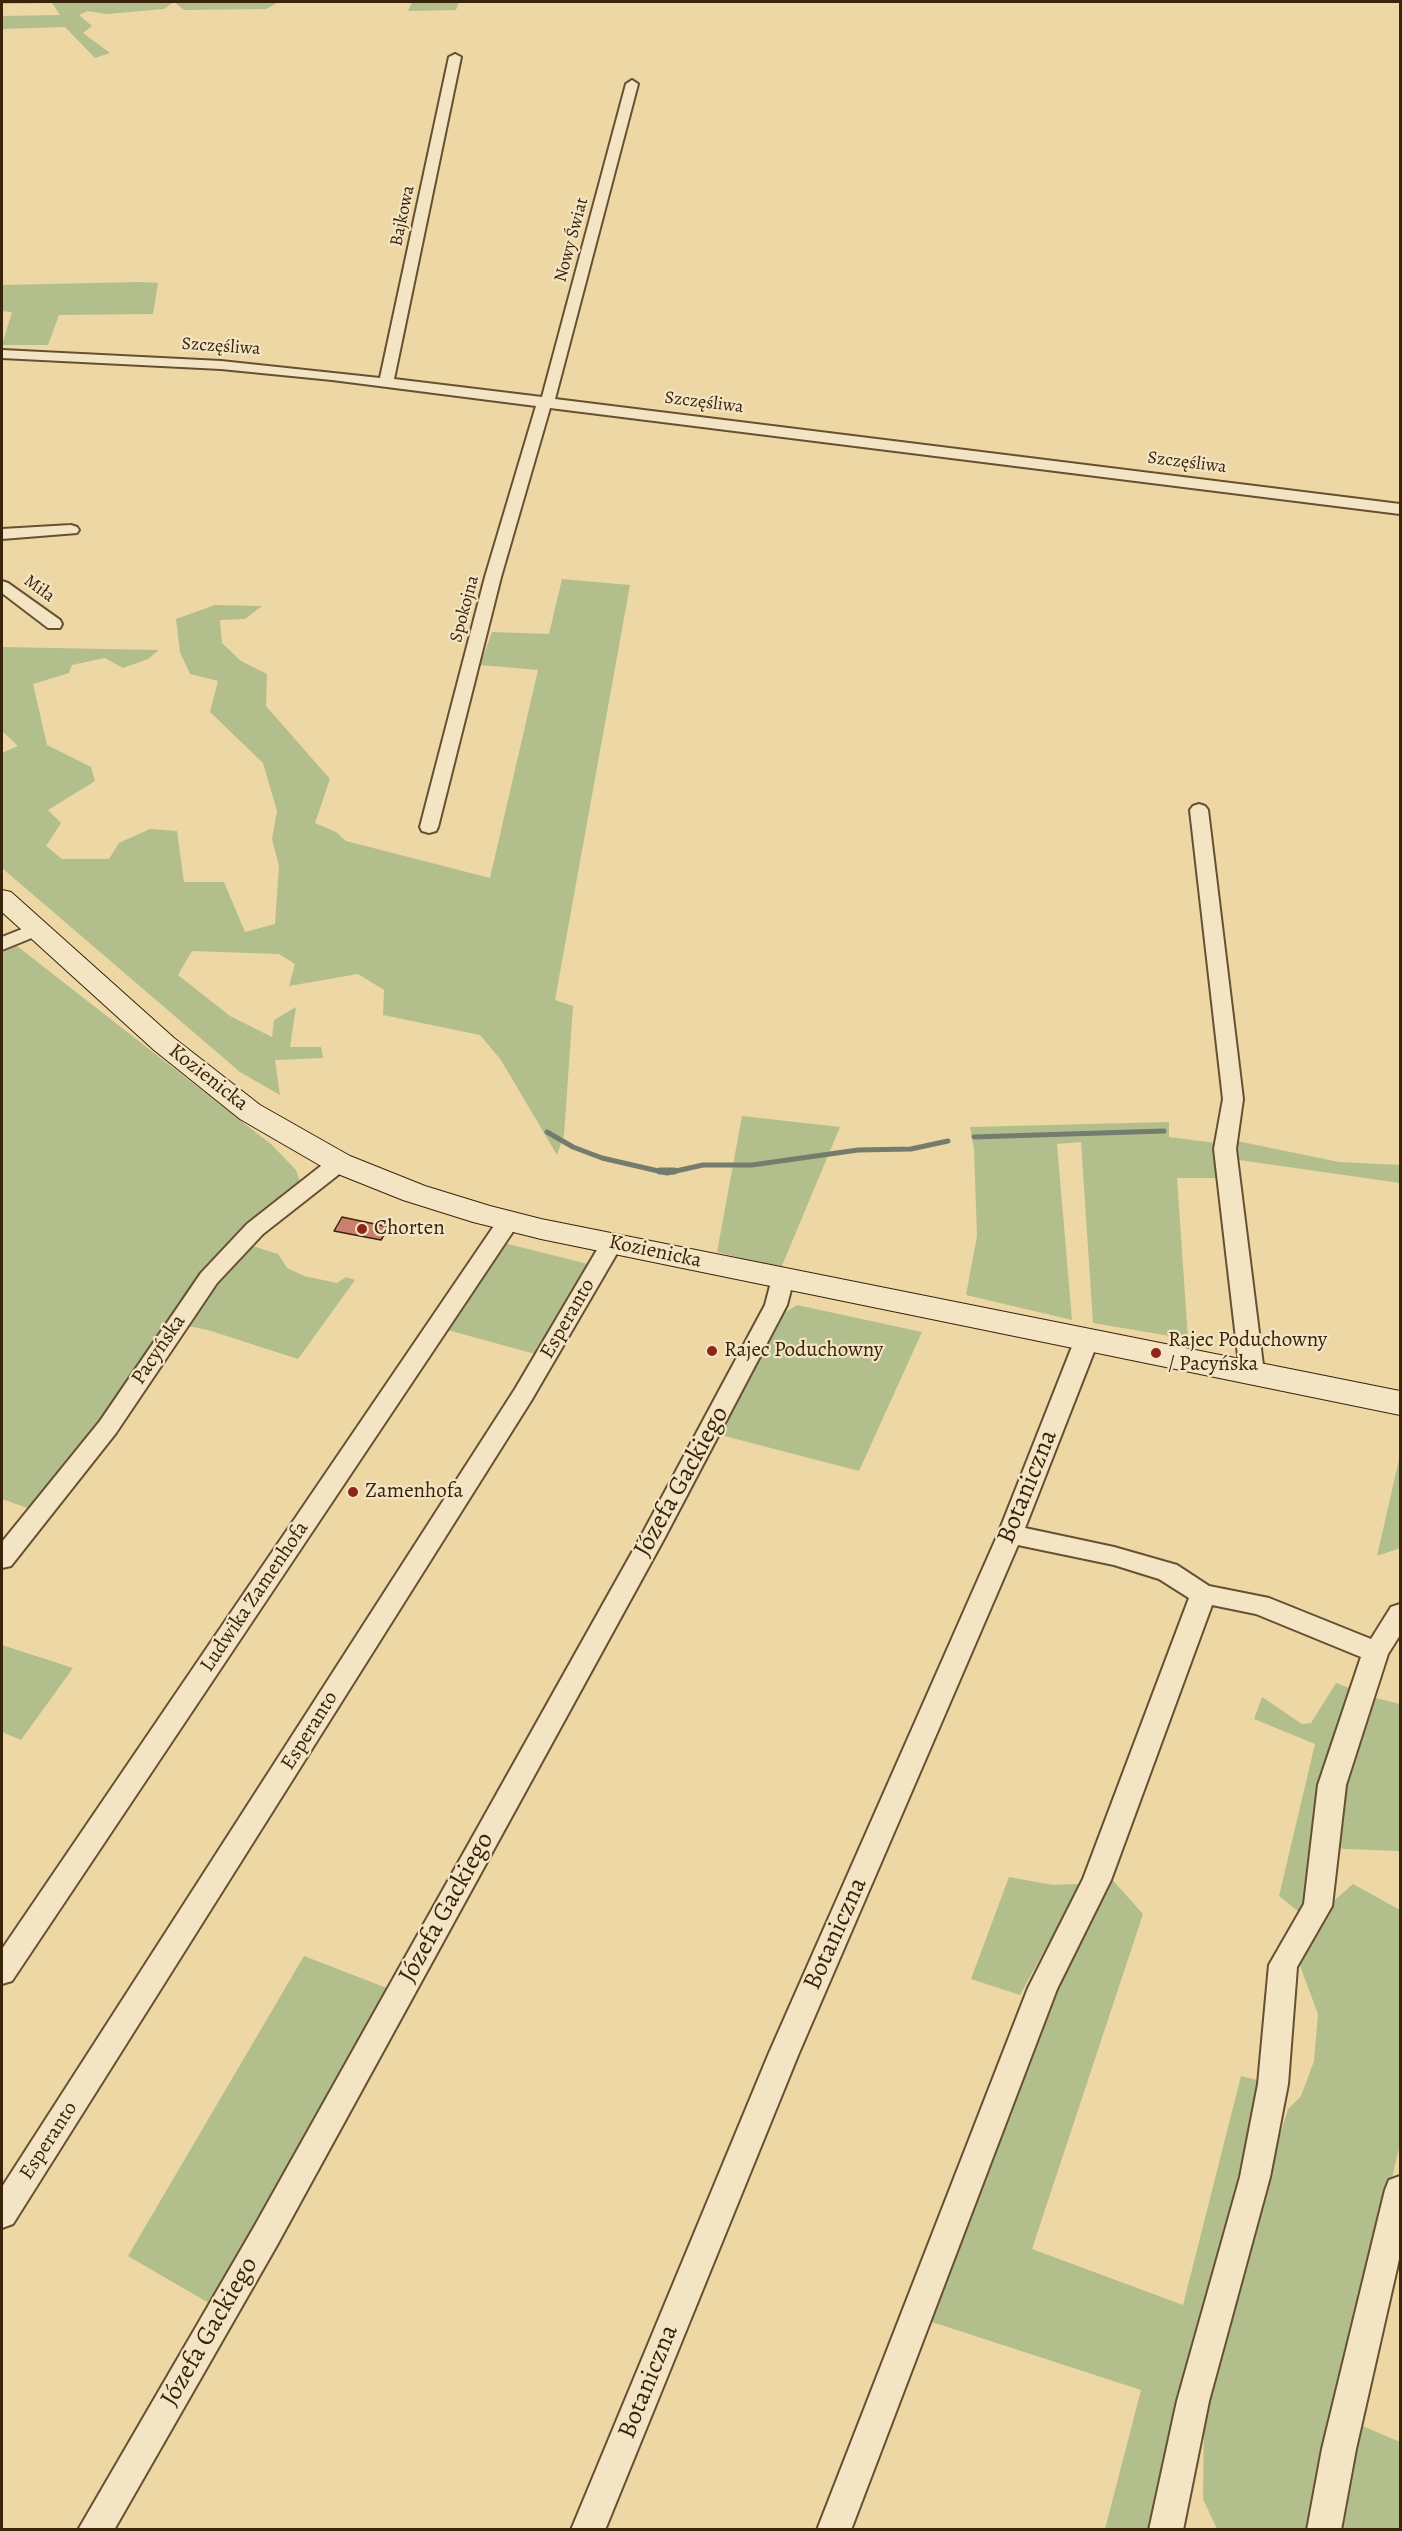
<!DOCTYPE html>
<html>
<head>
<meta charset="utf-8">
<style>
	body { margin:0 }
	#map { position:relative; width:1402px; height:2531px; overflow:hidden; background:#edd7a5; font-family:Alegreya,serif }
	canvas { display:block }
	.frame { position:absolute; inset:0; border:3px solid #3a230b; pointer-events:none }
</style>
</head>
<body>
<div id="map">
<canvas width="1402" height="2531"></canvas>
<div class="frame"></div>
</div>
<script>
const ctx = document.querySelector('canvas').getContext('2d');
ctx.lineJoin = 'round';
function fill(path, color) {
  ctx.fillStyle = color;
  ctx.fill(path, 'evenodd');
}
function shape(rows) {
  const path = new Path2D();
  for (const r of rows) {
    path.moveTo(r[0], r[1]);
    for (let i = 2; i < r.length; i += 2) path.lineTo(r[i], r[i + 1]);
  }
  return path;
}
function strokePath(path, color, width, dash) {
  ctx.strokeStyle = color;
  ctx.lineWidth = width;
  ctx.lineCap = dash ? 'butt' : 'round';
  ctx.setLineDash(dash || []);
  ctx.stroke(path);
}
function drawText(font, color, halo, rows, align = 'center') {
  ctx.font = font + ' Alegreya,serif';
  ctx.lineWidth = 4.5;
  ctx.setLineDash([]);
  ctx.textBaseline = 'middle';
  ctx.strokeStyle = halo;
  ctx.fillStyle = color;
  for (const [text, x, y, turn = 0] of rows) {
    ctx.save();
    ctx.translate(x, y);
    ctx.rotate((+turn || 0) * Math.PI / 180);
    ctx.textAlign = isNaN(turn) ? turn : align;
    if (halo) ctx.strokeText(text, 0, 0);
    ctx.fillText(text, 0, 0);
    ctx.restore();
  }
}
const green = shape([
	[2,2,279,2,266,9,184,10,174,2,164,9,106,14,88,11,79,15,92,26,83,33,110,53,95,58,65,27,2,29,2,16,60,15,52,3,2,4],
	[412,2,459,2,456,10,408,11],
	[141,282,158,283,153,314,59,315,48,345,2,345,12,312,2,311,2,285],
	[562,579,630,585,555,1000,573,1006,564,1135,557,1155,501,1060,480,1035,383,1015,384,990,358,974,289,986,295,964,279,954,192,951,178,975,230,1016,272,1037,274,1020,296,1007,290,1047,321,1047,323,1058,275,1060,280,1095,240,1072,2,868,2,753,18,746,2,731,2,647,159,650,148,659,123,668,105,658,72,665,69,673,33,684,47,745,91,767,95,781,48,810,61,823,46,846,62,859,109,859,119,843,150,829,177,831,184,882,224,882,245,932,275,924,279,866,272,839,277,811,263,763,210,712,218,681,190,674,180,652,176,619,215,605,262,606,245,619,220,620,222,643,241,661,267,674,266,706,330,779,315,823,336,832,346,841,490,878,538,670,480,665,492,632,549,634],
	[17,946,272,1145,296,1170,302,1187,234,1240,278,1254,287,1268,304,1276,337,1283,346,1277,355,1280,298,1359,208,1330,168,1322,101,1424,33,1510,2,1499,2,952],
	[742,1116,840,1127,781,1268,717,1252],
	[1169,1122,1169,1137,1216,1143,1216,1178,1177,1178,1188,1339,1093,1323,1081,1142,1057,1144,1072,1320,966,1295,977,1236,974,1149,970,1127],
	[1237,1141,1339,1162,1400,1165,1400,1183,1239,1160],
	[504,1243,592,1265,535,1354,444,1329],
	[797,1305,922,1332,859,1471,717,1434,786,1312],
	[1400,1455,1400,1548,1377,1556],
	[2,1645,73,1668,21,1740,2,1732],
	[1336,1683,1376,1698,1400,1704,1400,1851,1345,1849,1318,1844,1312,1890,1299,1912,1279,1896,1315,1744,1254,1719,1262,1697,1302,1724,1311,1723],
	[1108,1875,1143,1914,1032,2249,1183,2305,1241,2076,1257,2080,1263,2086,1257,2209,1288,2109,1301,2096,1314,2061,1318,2014,1299,1963,1307,1936,1329,1905,1353,1884,1400,1910,1400,2144,1338,2409,1358,2424,1400,2442,1400,2529,1217,2529,1203,2499,1204,2417,1155,2529,1105,2529,1141,2390,932,2322,1036,2027],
	[1009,1877,1053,1885,1077,1884,1084,1889,1073,1908,1049,1942,1020,1995,971,1979],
	[304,1956,392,1990,214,2306,128,2256]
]);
const streamFar1 = shape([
	[547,1132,573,1147,602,1158,667,1173],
	[974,1137,1164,1131],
	[667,1173,703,1165,752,1165,858,1150,911,1149,948,1141]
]);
const stream = shape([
	[660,1171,674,1171]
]);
const building = shape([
	[342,1217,389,1227,381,1240,334,1231,342,1217]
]);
const street = shape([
	[455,54,461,57,394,379,542,397,626,84,632,80,638,84,555,399,1400,504,1400,514,550,408,501,577,438,827,436,831,429,833,422,831,420,827,485,577,536,406,332,380,221,369,2,358,2,350,221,361,380,378,449,57,455,54],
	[71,525,77,527,79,530,77,533,2,539,2,529,71,525],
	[2,581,8,583,60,620,62,624,60,628,48,628,2,593,2,581],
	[1199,804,1205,806,1208,810,1243,1099,1236,1149,1264,1373,1260,1379,1252,1381,1244,1379,1240,1373,1214,1149,1223,1099,1190,810,1193,806,1199,804],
	[37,923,44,925,47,929,44,933,2,950,2,937,37,923],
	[339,1156,347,1158,350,1163,347,1168,263,1234,217,1283,116,1433,11,1566,2,1568,2,1542,100,1421,201,1273,247,1224,331,1158,339,1156],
	[508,1215,516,1217,519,1222,516,1227,12,1981,2,1984,2,1949,500,1217,508,1215],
	[612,1236,620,1238,623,1243,531,1401,13,2224,2,2228,2,2187,515,1389,604,1238,612,1236],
	[783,1270,791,1273,794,1278,787,1305,664,1539,276,2247,114,2530,78,2530,254,2227,640,1538,765,1305,772,1278,775,1273,783,1270],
	[1087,1331,1095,1333,1099,1339,1025,1528,1114,1547,1177,1565,1209,1586,1269,1598,1371,1639,1391,1607,1400,1604,1400,1635,1388,1654,1346,1785,1332,1906,1297,1967,1288,2084,1270,2177,1209,2401,1183,2530,1149,2530,1177,2401,1240,2177,1258,2084,1269,1965,1304,1904,1318,1785,1361,1657,1256,1614,1212,1605,1111,1880,1057,1989,851,2530,817,2530,1028,1988,1083,1879,1189,1598,1159,1579,1114,1565,1018,1545,799,2053,605,2530,571,2530,769,2053,998,1534,1075,1339,1079,1333,1087,1331],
	[1400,2176,1400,2255,1356,2449,1341,2530,1307,2530,1322,2449,1385,2190,1389,2180,1400,2176]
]);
const secondary = shape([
	[2,890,11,892,174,1038,260,1105,350,1156,425,1186,490,1206,541,1219,1400,1391,1400,1415,541,1239,473,1222,403,1200,328,1170,240,1119,154,1050,2,912,2,890]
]);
const markers = [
	[362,1229,6,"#8f2418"],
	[712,1351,6,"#8f2418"],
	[1156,1353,6,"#8f2418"],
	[353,1492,6,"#8f2418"]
];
const farStreetnames = [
	["Bajkowa",403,216,-78],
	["Nowy Świat",572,240,-75],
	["Szczęśliwa",221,347,4],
	["Szczęśliwa",704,403,7],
	["Szczęśliwa",1187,463,7],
	["Miła",39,589,36],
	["Spokojna",465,609,-75]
];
const streetNames = [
	["Kozienicka",208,1078,38],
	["Kozienicka",655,1252,12],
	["Esperanto",568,1319,-60],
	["Pacyńska",159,1350,-56],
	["Ludwika Zamenhofa",255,1597,-56],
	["Esperanto",310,1731,-58],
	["Esperanto",49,2141,-57]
];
const poiNames = [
	["Chorten",374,1229],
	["Rajec Poduchowny",1168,1341],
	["/ Pacyńska",1168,1365],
	["Rajec Poduchowny",724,1351],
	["Zamenhofa",365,1492]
];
const nearStreetnames = [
	["Józefa Gackiego",682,1482,-61],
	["Botaniczna",1028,1487,-68],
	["Józefa Gackiego",447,1908,-61],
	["Botaniczna",836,1934,-66],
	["Józefa Gackiego",210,2332,-60],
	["Botaniczna",649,2382,-68]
];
fill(green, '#b2bf8c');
strokePath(streamFar1, '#747c6d', 5);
strokePath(stream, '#747c6d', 7);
fill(building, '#cb7f6d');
strokePath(building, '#3a230b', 1.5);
strokePath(street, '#675032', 4);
strokePath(secondary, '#3a230b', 2);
fill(street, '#f3e5c4');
fill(secondary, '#f3e5c4');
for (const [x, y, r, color] of markers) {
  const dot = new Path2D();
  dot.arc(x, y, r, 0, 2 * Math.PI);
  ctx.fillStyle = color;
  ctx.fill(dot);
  strokePath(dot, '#f3e5c4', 2);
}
drawText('18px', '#3a230b', '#f3e5c4', farStreetnames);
drawText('21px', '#3a230b', '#f3e5c4', streetNames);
drawText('21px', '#3a230b', '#f3e5c4', poiNames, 'left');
drawText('26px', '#3a230b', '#f3e5c4', nearStreetnames);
</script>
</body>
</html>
